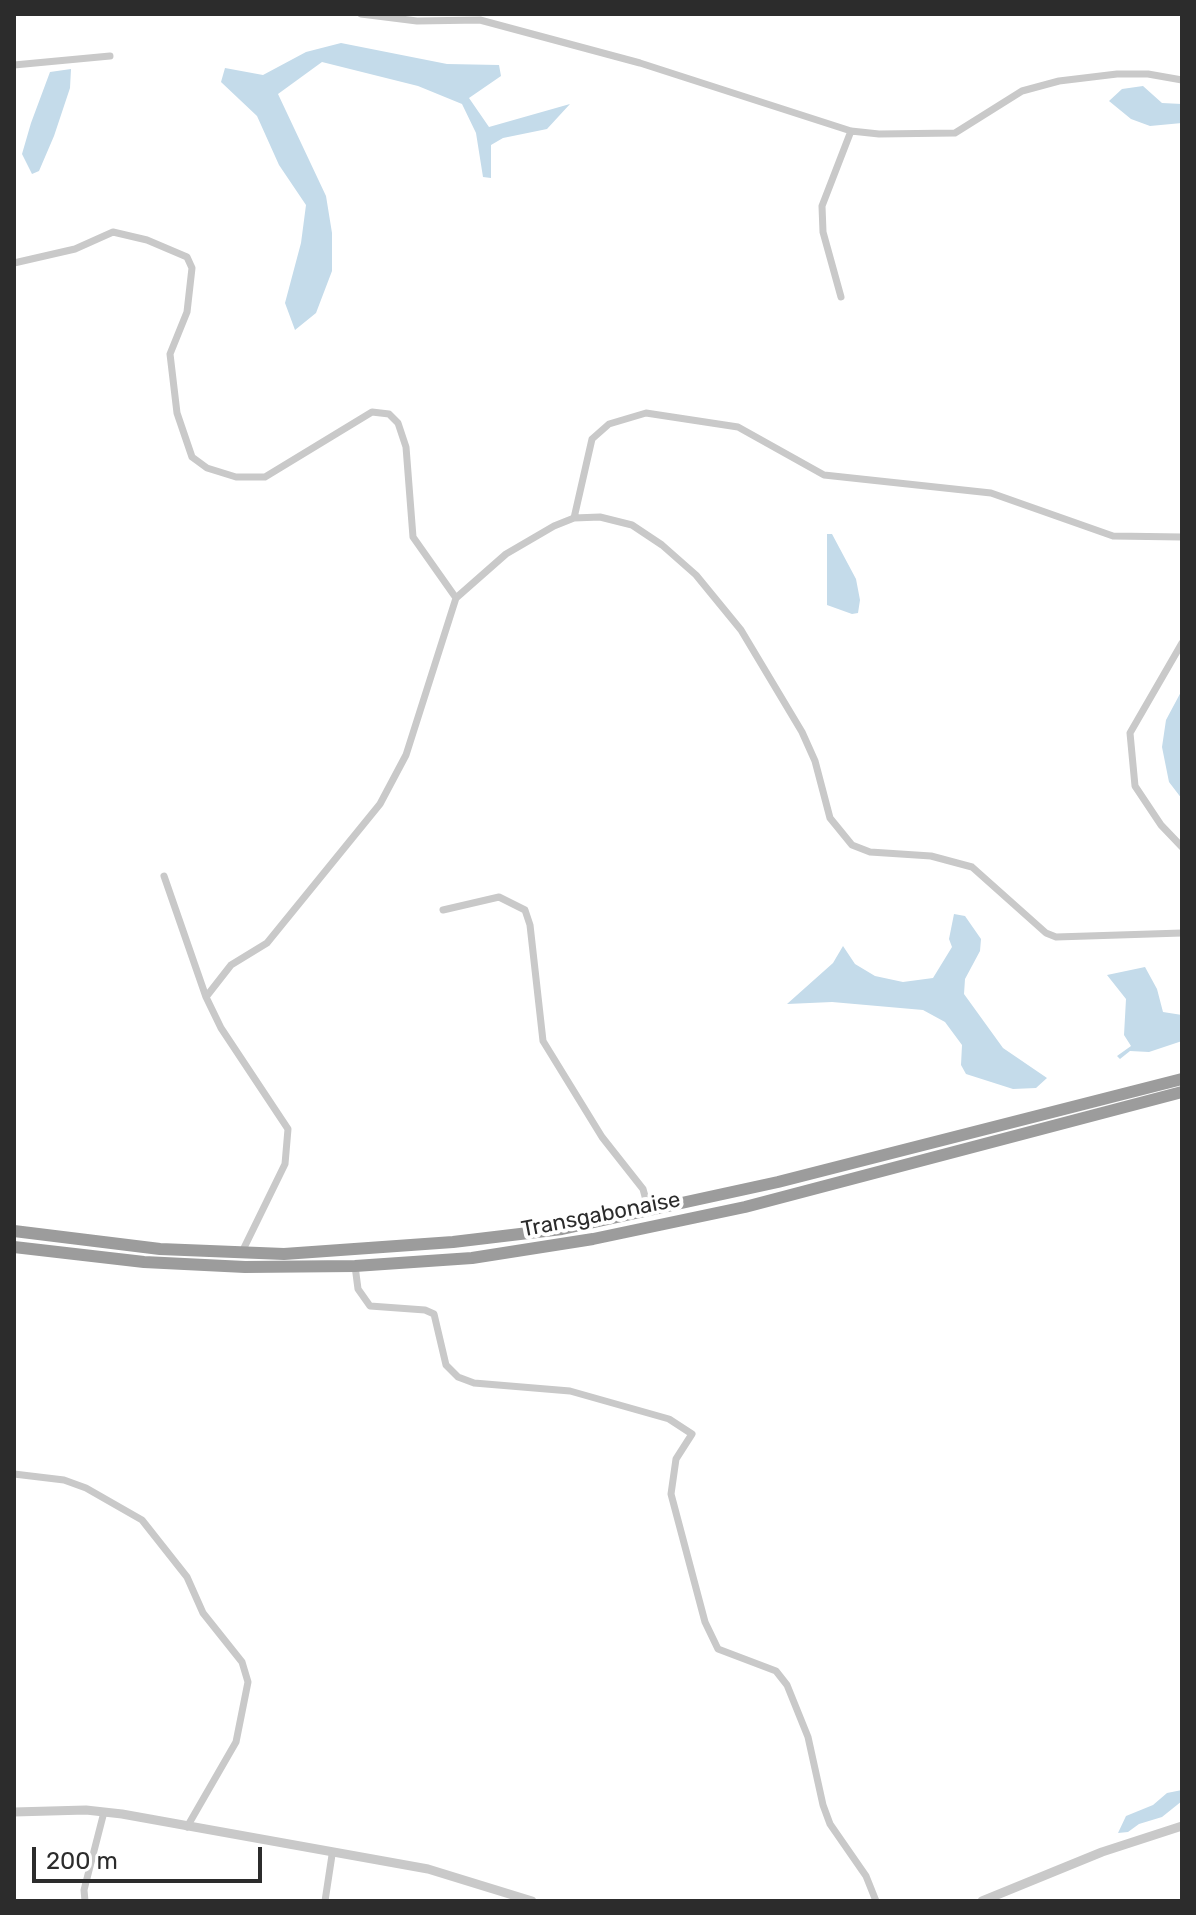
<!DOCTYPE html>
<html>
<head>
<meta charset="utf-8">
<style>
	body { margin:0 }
	#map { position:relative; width:1196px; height:1915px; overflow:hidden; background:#fff; font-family:Rubik,sans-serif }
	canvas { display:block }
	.frame { position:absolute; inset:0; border:16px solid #2c2c2c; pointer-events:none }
	.scale { position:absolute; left:32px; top:1847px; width:230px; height:36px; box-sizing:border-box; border:4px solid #2c2c2c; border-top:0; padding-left:10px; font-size:24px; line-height:28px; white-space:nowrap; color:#2c2c2c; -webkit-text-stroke:6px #fff; paint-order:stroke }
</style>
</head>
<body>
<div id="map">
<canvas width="1196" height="1915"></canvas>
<div class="frame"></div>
<div class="scale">200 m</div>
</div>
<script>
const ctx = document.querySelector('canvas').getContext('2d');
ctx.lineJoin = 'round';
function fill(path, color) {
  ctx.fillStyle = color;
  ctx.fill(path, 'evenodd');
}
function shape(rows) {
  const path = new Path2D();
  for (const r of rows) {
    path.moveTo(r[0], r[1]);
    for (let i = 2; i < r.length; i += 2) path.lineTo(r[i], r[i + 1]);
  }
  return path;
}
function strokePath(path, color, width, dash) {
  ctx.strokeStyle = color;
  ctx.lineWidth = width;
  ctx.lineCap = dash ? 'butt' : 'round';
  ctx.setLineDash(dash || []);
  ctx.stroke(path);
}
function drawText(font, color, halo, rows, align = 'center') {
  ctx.font = font + ' Rubik,sans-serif';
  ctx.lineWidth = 8;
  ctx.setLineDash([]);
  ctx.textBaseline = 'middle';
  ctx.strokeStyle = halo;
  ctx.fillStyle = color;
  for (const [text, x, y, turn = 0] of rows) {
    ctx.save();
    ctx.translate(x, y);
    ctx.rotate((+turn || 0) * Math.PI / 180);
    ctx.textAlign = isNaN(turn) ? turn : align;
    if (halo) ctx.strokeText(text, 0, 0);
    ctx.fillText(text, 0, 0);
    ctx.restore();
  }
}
const water = shape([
	[341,43,447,64,499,65,501,76,469,98,489,127,570,104,547,129,503,138,491,145,491,178,483,177,476,133,462,104,418,86,322,62,278,94,326,196,332,233,332,271,316,313,295,330,285,303,301,243,306,205,279,165,257,116,221,82,225,68,263,75,306,52],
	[71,69,70,88,54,136,39,171,32,174,22,154,31,123,50,72],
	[1143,86,1162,103,1182,104,1182,123,1150,126,1131,119,1109,101,1122,89],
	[827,534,832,534,856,579,860,600,858,613,852,614,827,605],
	[1182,690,1182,799,1169,782,1162,747,1166,720],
	[954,914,965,916,981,939,980,951,965,979,964,994,1003,1048,1047,1078,1036,1088,1013,1089,966,1074,961,1065,962,1045,945,1022,923,1010,832,1002,787,1004,833,963,843,946,855,964,875,976,903,982,933,978,952,947,949,939],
	[1145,967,1157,989,1163,1012,1182,1015,1182,1041,1149,1052,1130,1051,1120,1059,1117,1056,1131,1046,1124,1035,1126,999,1107,975],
	[1182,1790,1182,1801,1162,1817,1139,1824,1128,1832,1118,1833,1126,1816,1153,1805,1167,1793]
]);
const minor = shape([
	[361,14,417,21,480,20,640,63,851,131,879,134,955,133,1022,91,1059,81,1117,74,1148,74,1182,80],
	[14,65,110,56],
	[14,263,75,249,113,232,147,240,187,257,192,268,187,312,170,354,177,413,192,457,207,468,236,477,265,477,372,412,389,414,398,423,406,447,413,537,456,598,406,755,380,804,267,943,231,965,206,997,221,1028,288,1129,285,1164,241,1254],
	[841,297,823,232,822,206,851,131],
	[574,518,592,439,609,424,646,413,738,427,824,475,991,493,1113,536,1182,537],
	[456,598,506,554,554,526,574,518,600,517,632,525,662,545,696,575,741,630,802,732,815,761,830,818,852,845,870,852,931,856,972,867,1046,933,1056,937,1182,933],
	[1182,643,1130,733,1135,786,1161,825,1182,847],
	[164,876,206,997],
	[443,910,499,897,525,910,530,925,543,1041,602,1137,643,1189,649,1211],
	[355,1266,358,1289,370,1306,425,1310,434,1314,446,1365,458,1377,474,1383,570,1391,669,1419,692,1434,676,1459,671,1494,705,1622,718,1649,776,1671,787,1685,808,1737,823,1805,830,1824,866,1876,876,1901],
	[14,1474,64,1480,86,1488,142,1520,187,1577,203,1613,242,1662,248,1682,236,1742,187,1827],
	[85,1901,84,1890,104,1812],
	[325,1901,332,1855]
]);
const tertiary = shape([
	[14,1812,86,1810,122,1814,428,1869,532,1901],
	[982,1901,1102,1852,1182,1826]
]);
const trunk = shape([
	[14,1231,160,1249,284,1254,453,1242,562,1229,778,1182,1182,1079],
	[14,1247,144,1262,245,1267,355,1266,472,1258,593,1239,745,1207,1182,1092]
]);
const streetNames = [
	["Transgabonaise",601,1215,-11]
];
fill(water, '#c4dbea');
strokePath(minor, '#c9c9c9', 7);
strokePath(tertiary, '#c9c9c9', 9);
strokePath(trunk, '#9c9c9c', 12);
drawText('22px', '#2c2c2c', '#fff', streetNames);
</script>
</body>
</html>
